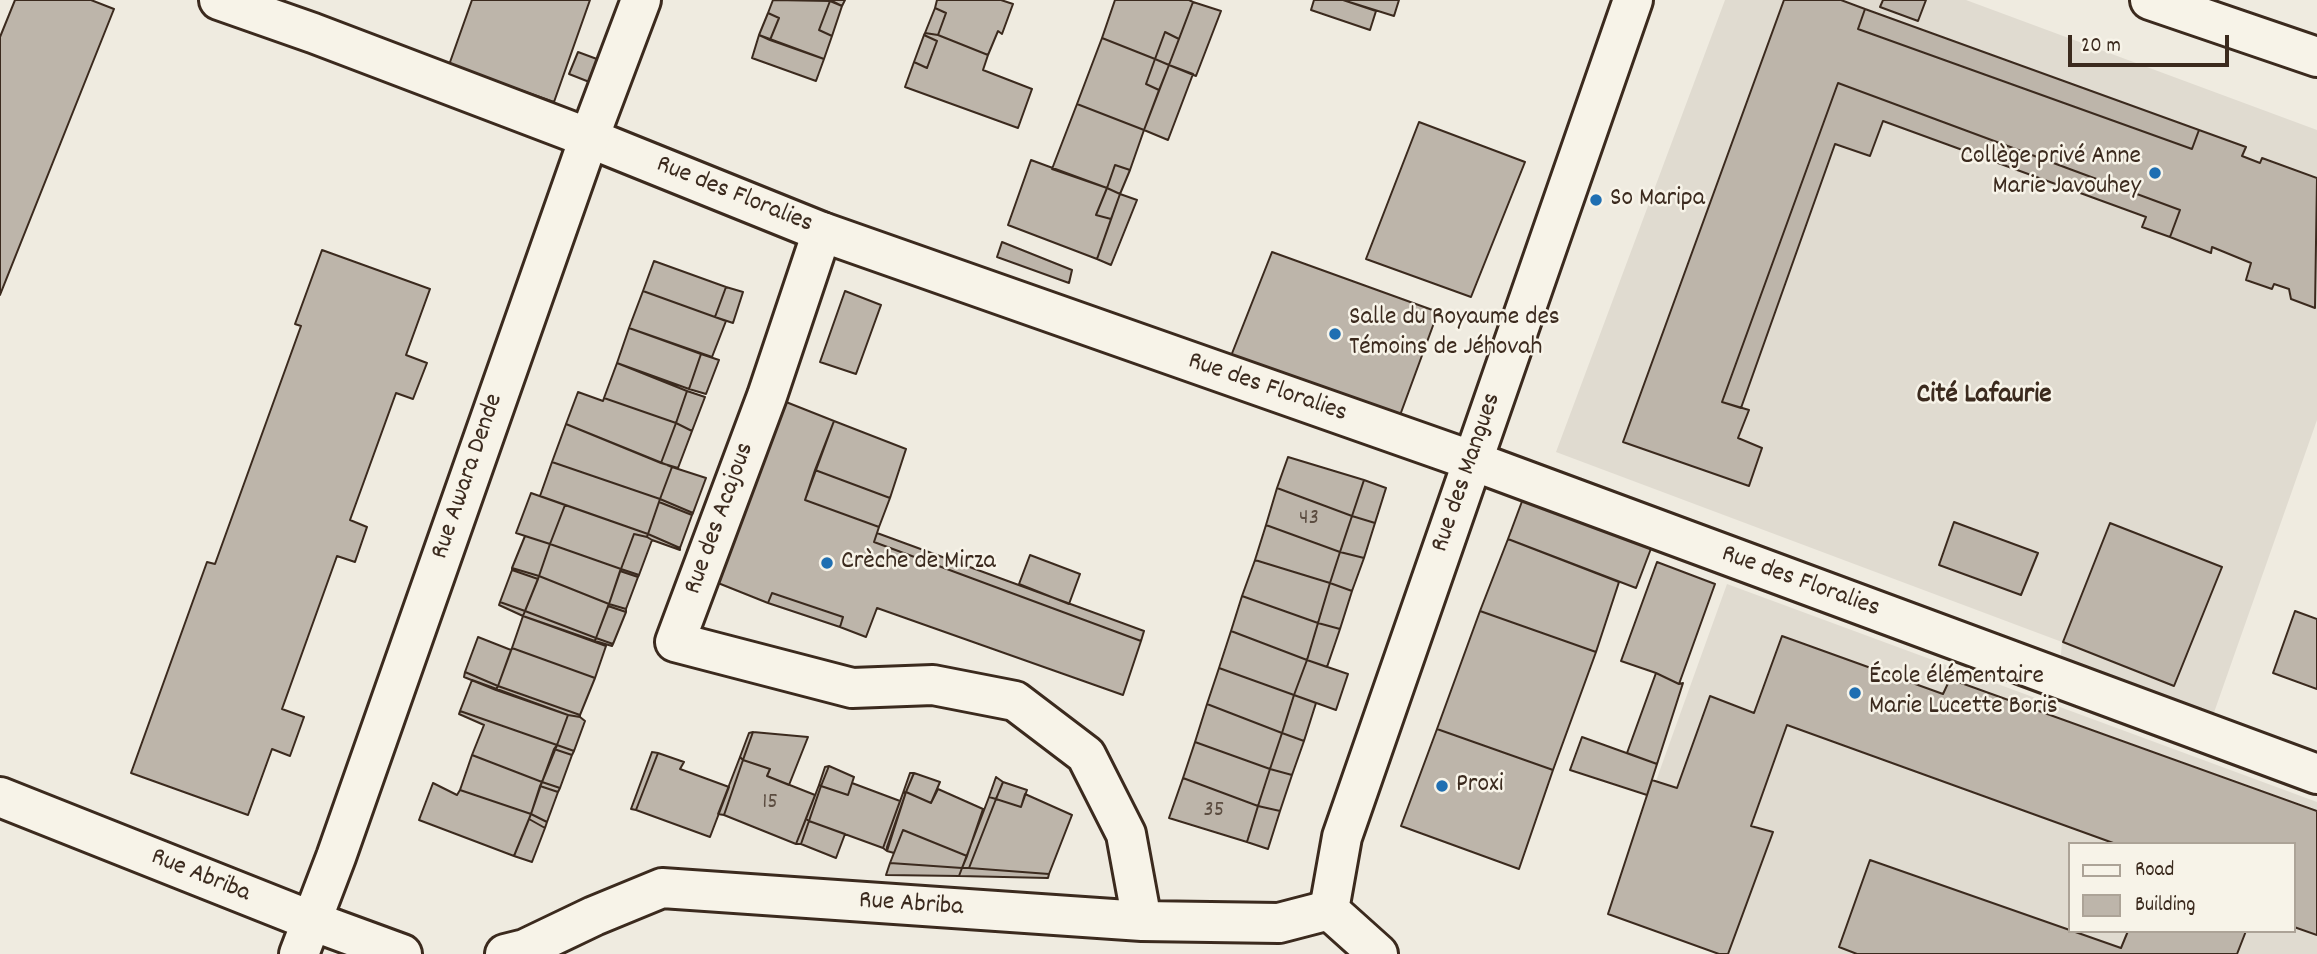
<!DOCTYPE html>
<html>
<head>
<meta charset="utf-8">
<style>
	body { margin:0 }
	#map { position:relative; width:2317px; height:954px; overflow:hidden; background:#efebe0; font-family:Dekko,sans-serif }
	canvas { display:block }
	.legend { position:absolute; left:2068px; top:842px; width:228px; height:91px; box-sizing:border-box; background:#f7f3e8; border:2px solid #aca397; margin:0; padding:9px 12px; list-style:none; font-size:21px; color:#3b2a1e }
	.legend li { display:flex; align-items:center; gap:14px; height:35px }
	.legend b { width:35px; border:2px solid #aca397 }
	.scale { position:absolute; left:2068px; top:35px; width:161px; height:32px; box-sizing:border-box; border:4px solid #3b2a1e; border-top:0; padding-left:9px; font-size:21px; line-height:24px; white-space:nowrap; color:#3b2a1e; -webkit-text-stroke:5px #f7f3e8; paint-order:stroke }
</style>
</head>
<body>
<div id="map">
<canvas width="2317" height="954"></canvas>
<ul class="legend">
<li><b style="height:9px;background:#f7f3e8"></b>Road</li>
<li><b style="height:19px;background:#bdb5aa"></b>Building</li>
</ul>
<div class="scale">20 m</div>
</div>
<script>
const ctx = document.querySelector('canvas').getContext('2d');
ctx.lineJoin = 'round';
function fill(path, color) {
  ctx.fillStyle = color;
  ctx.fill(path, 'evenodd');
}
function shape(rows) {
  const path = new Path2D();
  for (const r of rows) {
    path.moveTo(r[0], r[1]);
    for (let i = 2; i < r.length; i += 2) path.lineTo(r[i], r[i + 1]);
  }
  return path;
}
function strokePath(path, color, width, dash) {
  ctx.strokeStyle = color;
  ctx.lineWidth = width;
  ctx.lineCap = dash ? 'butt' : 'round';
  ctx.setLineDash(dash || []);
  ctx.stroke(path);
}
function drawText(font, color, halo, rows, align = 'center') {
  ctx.font = font + ' Dekko,sans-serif';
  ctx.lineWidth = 5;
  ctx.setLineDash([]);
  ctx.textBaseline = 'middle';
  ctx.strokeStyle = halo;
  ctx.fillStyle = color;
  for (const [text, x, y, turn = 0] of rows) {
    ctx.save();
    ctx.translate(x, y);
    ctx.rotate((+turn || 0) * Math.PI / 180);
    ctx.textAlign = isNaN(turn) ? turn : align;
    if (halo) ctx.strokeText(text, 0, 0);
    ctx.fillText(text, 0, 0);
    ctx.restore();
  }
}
const built = shape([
	[1725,0,1966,0,2317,130,2317,420,2211,721,2060,666,2062,642,1556,452],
	[1727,584,2317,802,2317,954,1717,954,1608,914],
	[2070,844,2294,844,2294,931,2070,931]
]);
const building = shape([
	[15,0,91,0,114,9,0,295,0,37,15,0],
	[472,0,590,0,554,102,449,65,472,0],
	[773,0,830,1,819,30,832,36,824,59,770,40,779,18,768,13,773,0],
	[830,0,845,0,842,6,830,0],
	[937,0,1001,0,1013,4,1002,34,998,31,988,55,938,35,946,13,935,8,937,0],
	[1115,0,1189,0,1193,2,1179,39,1165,32,1155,59,1102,38,1115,0],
	[1314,0,1343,0,1376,11,1370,30,1311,10,1314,0],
	[1343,0,1399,0,1394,16,1343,0],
	[1784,0,1841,0,1865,9,1858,29,2192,149,2199,130,2246,147,2242,156,2260,163,2262,158,2317,178,2315,308,2291,299,2289,289,2274,284,2272,289,2246,280,2251,263,2212,247,2211,253,2170,237,2180,210,1838,83,1722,402,1749,410,1738,438,1762,448,1749,486,1623,442,1784,0],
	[1883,0,1926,0,1918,21,1880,7,1883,0],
	[830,1,842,6,832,36,819,30,830,1],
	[1193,2,1221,11,1196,76,1169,65,1193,2],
	[935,8,946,13,938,35,925,33,935,8],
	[1865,9,2199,130,2192,149,1858,29,1865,9],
	[768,13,779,18,770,40,759,35,768,13],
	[1165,32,1179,39,1169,65,1155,59,1165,32],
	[925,33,938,35,988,55,983,70,1032,89,1018,128,905,87,914,62,927,68,937,41,924,35,925,33],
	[759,35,824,59,816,81,752,58,759,35],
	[924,35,937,41,927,68,914,62,924,35],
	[1102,38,1155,59,1146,84,1159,90,1144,130,1077,104,1102,38],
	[578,52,605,62,597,85,569,74,578,52],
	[1155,59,1169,65,1159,90,1146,84,1155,59],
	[1169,65,1193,74,1168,140,1144,130,1169,65],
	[1838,83,2180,210,2170,237,2142,227,2146,217,1883,121,1870,156,1835,144,1741,408,1722,402,1838,83],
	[1077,104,1144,130,1130,170,1115,165,1107,188,1052,169,1077,104],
	[1419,122,1525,162,1471,297,1366,259,1419,122],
	[1031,160,1107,188,1096,215,1111,219,1097,259,1008,225,1031,160],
	[1115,165,1130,170,1120,194,1107,188,1115,165],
	[1107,188,1120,194,1111,219,1096,215,1107,188],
	[1120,194,1137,200,1111,265,1097,259,1120,194],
	[1002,242,1072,270,1069,283,997,257,1002,242],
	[322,250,430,289,406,355,427,363,413,399,396,393,350,520,367,527,355,562,337,556,282,709,304,717,290,756,272,749,248,815,131,773,207,562,215,564,301,326,295,324,322,250],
	[1272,252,1438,312,1399,418,1231,356,1272,252],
	[654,261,726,287,715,317,643,291,654,261],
	[726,287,743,292,733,323,715,317,726,287],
	[643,291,726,321,712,357,629,328,643,291],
	[845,291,881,305,856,374,820,362,845,291],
	[629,328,701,354,689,389,617,363,629,328],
	[701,354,719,360,706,394,689,389,701,354],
	[617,363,687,391,676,423,604,398,617,363],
	[687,391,705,397,692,431,676,423,687,391],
	[578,392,603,401,604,398,676,423,661,463,566,424,578,392],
	[781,400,834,421,805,500,879,527,874,542,1141,641,1123,695,877,608,866,637,840,627,843,617,772,593,768,603,718,583,781,400],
	[834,421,906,449,890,498,815,470,834,421],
	[676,423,692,431,678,468,661,463,676,423],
	[566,424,672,467,660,499,552,462,566,424],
	[1288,457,1364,480,1352,516,1277,488,1288,457],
	[552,462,660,499,648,534,540,496,552,462],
	[672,467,706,478,693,513,660,499,672,467],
	[815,470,890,498,879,527,805,500,815,470],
	[1364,480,1386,488,1375,523,1352,516,1364,480],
	[1277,488,1352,516,1340,552,1266,525,1277,488],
	[1527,488,1655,538,1636,588,1508,539,1527,488],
	[531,493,565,505,550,544,516,533,531,493],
	[660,499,693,513,692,515,659,502,660,499],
	[659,502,692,515,680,548,648,534,659,502],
	[565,505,648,534,647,537,634,534,621,569,550,544,565,505],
	[1352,516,1375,523,1364,558,1340,552,1352,516],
	[1954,522,2038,553,2021,595,1939,565,1954,522],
	[2110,523,2222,567,2174,686,2063,642,2110,523],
	[1266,525,1340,552,1330,583,1255,560,1266,525],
	[877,533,1144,631,1141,641,874,542,877,533],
	[634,534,647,537,652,540,639,575,621,569,634,534],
	[648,534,680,548,680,550,652,540,647,537,648,534],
	[525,536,550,544,539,576,512,568,525,536],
	[1508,539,1619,582,1596,652,1480,611,1508,539],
	[550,544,621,569,609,604,539,576,550,544],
	[1340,552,1364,558,1352,591,1330,583,1340,552],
	[1030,555,1080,574,1069,604,1019,584,1030,555],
	[1255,560,1330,583,1318,623,1242,596,1255,560],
	[1657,562,1715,584,1679,684,1656,673,1621,661,1657,562],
	[512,568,539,576,538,579,512,570,512,568],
	[621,569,639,575,638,577,620,571,621,569],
	[512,570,538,579,525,611,500,602,512,570],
	[620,571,638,577,626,609,609,604,620,571],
	[539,576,609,604,596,638,525,611,539,576],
	[1330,583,1352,591,1340,629,1318,623,1330,583],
	[772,593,843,617,840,627,768,603,772,593],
	[1242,596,1318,623,1307,660,1231,631,1242,596],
	[500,602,525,611,523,616,499,605,500,602],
	[609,604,626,609,626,612,608,606,609,604],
	[608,606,626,612,613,644,596,638,608,606],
	[525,611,596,638,595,641,523,616,525,611],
	[1480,611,1596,652,1553,770,1437,729,1480,611],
	[2295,611,2317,619,2317,689,2273,673,2295,611],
	[523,616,606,646,595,678,512,648,523,616],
	[1318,623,1340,629,1327,667,1307,660,1318,623],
	[1231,631,1307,660,1294,695,1219,668,1231,631],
	[1782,636,1943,694,1950,679,2317,811,2317,935,2294,927,2294,844,2116,844,1787,725,1751,826,1773,832,1728,954,1719,954,1608,914,1652,780,1677,788,1710,696,1754,713,1782,636],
	[478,637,511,650,498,686,465,672,478,637],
	[596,638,613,644,612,646,595,641,596,638],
	[512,648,595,678,580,715,498,686,512,648],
	[1307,660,1348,674,1336,710,1294,695,1307,660],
	[1219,668,1294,695,1282,733,1207,704,1219,668],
	[465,672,498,686,496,690,464,677,465,672],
	[1656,673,1679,684,1683,683,1657,764,1627,753,1656,673],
	[472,680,568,715,557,745,460,711,472,680],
	[498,686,580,715,580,717,568,715,496,690,498,686],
	[1294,695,1316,703,1304,741,1282,733,1294,695],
	[1207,704,1282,733,1270,769,1195,742,1207,704],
	[460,711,557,745,542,782,472,755,484,725,459,714,460,711],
	[568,715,580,717,585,721,574,751,557,745,568,715],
	[1437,729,1553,770,1519,869,1401,826,1437,729],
	[753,732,745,754,743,760,740,757,749,733,753,732],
	[753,732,808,737,789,785,767,776,770,769,743,760,753,732],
	[1282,733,1304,741,1292,775,1270,769,1282,733],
	[1582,737,1657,764,1647,795,1570,770,1582,737],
	[1195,742,1270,769,1258,806,1183,778,1195,742],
	[557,745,574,751,572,755,554,749,557,745],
	[554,749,572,755,560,788,542,782,554,749],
	[652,752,658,753,636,810,631,809,652,752],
	[658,753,684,762,680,769,729,787,710,837,636,810,658,753],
	[472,755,542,782,531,814,460,790,472,755],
	[740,757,743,760,724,815,718,814,740,757],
	[743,760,770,769,767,776,815,795,796,844,724,815,743,760],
	[829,766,854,777,848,795,821,786,829,766],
	[829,766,821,786,819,785,825,767,829,766],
	[1270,769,1292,775,1280,811,1258,806,1270,769],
	[910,773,914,773,906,792,903,793,910,773],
	[914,773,940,782,931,803,906,792,914,773],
	[996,777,1003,782,996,799,989,797,996,777],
	[1183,778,1258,806,1247,842,1169,818,1183,778],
	[542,782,560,788,558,792,540,786,542,782],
	[1003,782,1027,790,1021,807,996,799,1003,782],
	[433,783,457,795,460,790,531,814,514,856,419,820,433,783],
	[852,783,900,801,883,848,809,821,821,786,848,795,852,783],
	[819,785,821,786,809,821,806,819,819,785],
	[540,786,558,792,547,822,531,814,540,786],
	[938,789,983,809,967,856,903,830,894,853,887,851,906,792,931,803,938,789],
	[906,792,887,847,887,851,883,848,903,793,906,792],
	[1025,794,1072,815,1049,874,969,868,996,799,1021,807,1025,794],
	[989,797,996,799,969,868,962,868,989,797],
	[1258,806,1280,811,1268,849,1247,842,1258,806],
	[531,814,547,822,545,828,529,819,531,814],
	[529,819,545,828,532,862,514,856,529,819],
	[806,819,809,821,801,844,796,844,806,819],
	[809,821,845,834,836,858,801,844,809,821],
	[903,830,967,856,962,868,890,863,903,830],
	[1870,860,2121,948,2128,931,2246,931,2237,954,1857,954,1839,947,1870,860],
	[890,863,962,868,959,876,886,875,890,863],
	[962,868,969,868,1049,874,1048,878,959,876,962,868]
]);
const pedestrian = shape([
	[589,138,822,232,1473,461]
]);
const minor = shape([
	[219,0,313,33,589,138],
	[2150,0,2317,57],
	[822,232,767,396,675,642,852,688,933,685,1015,701,1086,755,1126,834,1142,921],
	[1473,461,2317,774],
	[0,797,312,921,402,954],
	[299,954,336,857,589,138,641,0],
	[505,954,525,949,594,916,662,888,1142,921,1279,923,1329,910]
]);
const tertiary = shape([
	[1378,954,1329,910,1342,837,1633,0]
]);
const markers = [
	[2155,173,7,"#1f6fb2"],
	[1596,200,7,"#1f6fb2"],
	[1335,334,7,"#1f6fb2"],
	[827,563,7,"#1f6fb2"],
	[1855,693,7,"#1f6fb2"],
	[1442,786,7,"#1f6fb2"]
];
const numberNames = [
	["43",1309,520],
	["15",770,804],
	["35",1214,812]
];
const poiNames = [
	["Collège privé Anne",2141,158,"right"],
	["Marie Javouhey",2141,188,"right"],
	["So Maripa",1610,200],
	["Salle du Royaume des",1349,319],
	["Témoins de Jéhovah",1349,349],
	["Crèche de Mirza",841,563],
	["École élémentaire",1869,678],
	["Marie Lucette Boris",1869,708],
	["Proxi",1456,786]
];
const streetNames = [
	["Rue des Floralies",734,196,22],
	["Rue des Floralies",1267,389,19],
	["Rue des Mangues",1468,473,-71],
	["Rue Awara Dende",469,477,-71],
	["Rue des Acajous",721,519,-70],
	["Rue des Floralies",1800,583,20],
	["Rue Abriba",200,877,22],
	["Rue Abriba",911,906,4]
];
const neighbourhoodNames = [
	["Cité Lafaurie",1984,397]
];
fill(built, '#e0dbd0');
fill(building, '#bdb5aa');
strokePath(building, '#3b2a1e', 2);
strokePath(pedestrian, '#3b2a1e', 44);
strokePath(minor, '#3b2a1e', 44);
strokePath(tertiary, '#3b2a1e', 44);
strokePath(pedestrian, '#f7f3e8', 38);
strokePath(minor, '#f7f3e8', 38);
strokePath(tertiary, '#f7f3e8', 38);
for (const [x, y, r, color] of markers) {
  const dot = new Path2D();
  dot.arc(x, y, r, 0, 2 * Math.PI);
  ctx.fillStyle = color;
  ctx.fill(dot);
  strokePath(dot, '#f7f3e8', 2.5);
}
drawText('23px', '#5c4d41', null, numberNames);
drawText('26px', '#3b2a1e', '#f7f3e8', poiNames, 'left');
drawText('26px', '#3b2a1e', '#f7f3e8', streetNames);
drawText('bold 28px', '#3b2a1e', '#f7f3e8', neighbourhoodNames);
</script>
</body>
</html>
